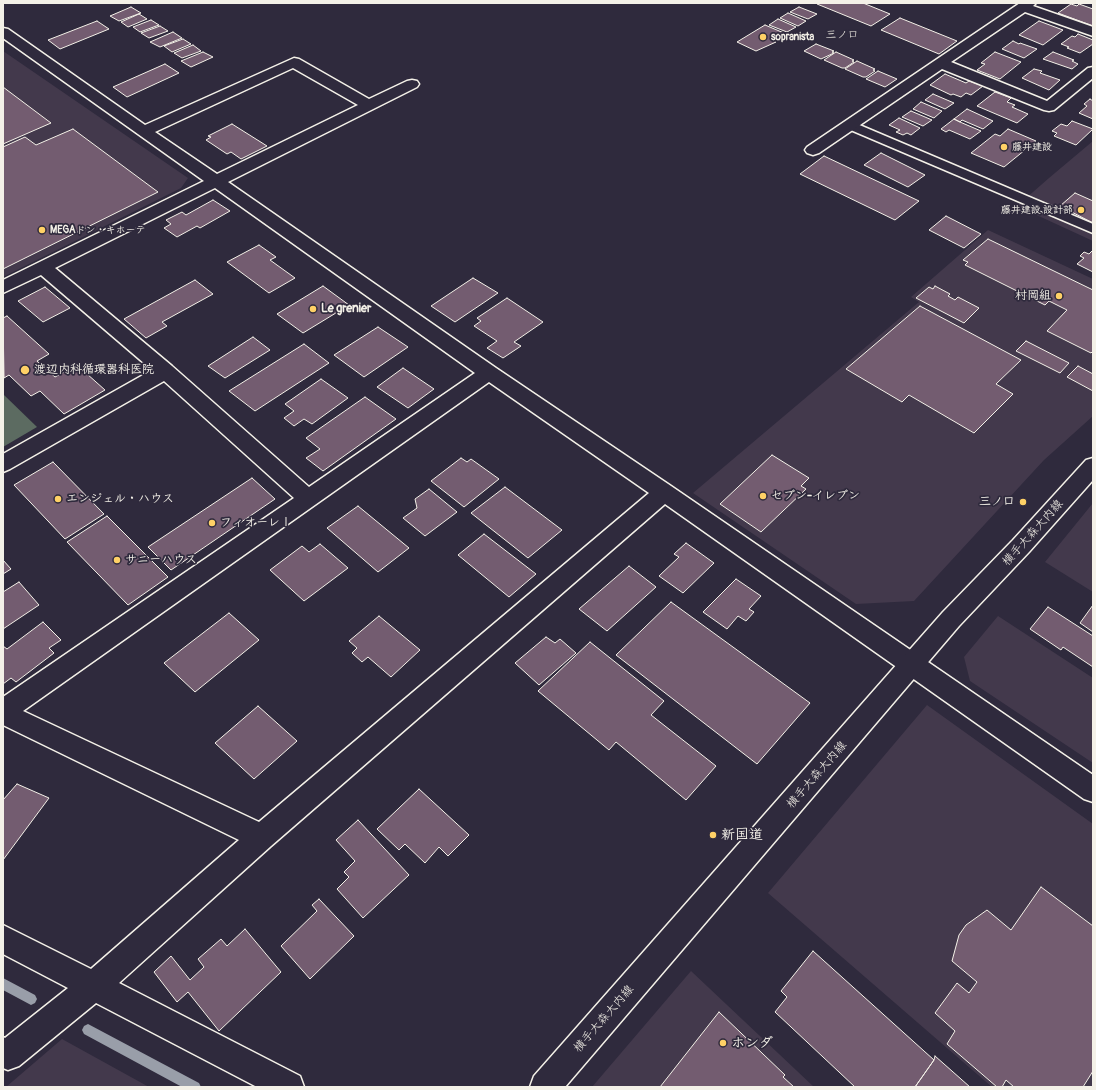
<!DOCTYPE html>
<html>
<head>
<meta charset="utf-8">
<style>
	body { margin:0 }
	#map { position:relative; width:1096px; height:1090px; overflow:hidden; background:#2f2a3d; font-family:Pangolin,sans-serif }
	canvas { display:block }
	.frame { position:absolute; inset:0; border:4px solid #f4f1e8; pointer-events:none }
</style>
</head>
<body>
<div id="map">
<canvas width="1096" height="1090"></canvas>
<div class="frame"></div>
</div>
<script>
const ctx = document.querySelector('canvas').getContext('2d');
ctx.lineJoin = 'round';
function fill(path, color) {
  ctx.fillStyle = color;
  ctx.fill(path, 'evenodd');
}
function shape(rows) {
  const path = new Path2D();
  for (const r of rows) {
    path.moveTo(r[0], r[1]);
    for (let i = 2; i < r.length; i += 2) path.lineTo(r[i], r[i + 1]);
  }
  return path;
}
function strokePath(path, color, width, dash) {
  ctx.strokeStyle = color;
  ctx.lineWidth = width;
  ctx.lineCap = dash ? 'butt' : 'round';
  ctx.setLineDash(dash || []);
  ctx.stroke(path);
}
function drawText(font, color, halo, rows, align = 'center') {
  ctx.font = font + ' Pangolin,"Klee One",sans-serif';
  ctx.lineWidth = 3.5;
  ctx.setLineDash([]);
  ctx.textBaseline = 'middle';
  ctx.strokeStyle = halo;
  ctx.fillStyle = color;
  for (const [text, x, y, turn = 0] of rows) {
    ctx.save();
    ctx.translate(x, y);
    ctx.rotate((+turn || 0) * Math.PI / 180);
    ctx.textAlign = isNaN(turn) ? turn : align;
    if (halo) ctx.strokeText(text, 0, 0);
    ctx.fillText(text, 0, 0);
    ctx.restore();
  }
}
const built = shape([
	[3,51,188,178,181,188,3,277],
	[1093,141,1093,241,1017,206,1049,178],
	[988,230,1093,279,1093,416,1044,460,914,601,856,604,693,493,919,302,911,297],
	[1093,503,1093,592,1045,562],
	[998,616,1093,678,1093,763,970,681,964,657],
	[927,705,1093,824,1093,1087,992,1087,768,893],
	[691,971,814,1087,592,1087],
	[62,1039,149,1087,6,1087]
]);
const green = shape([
	[3,394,37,427,3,447]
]);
const stream = shape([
	[3,978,35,995,37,999,35,1003,31,1005,3,990,3,978],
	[88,1024,199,1083,201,1087,182,1087,84,1034,82,1030,84,1026,88,1024]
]);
const building = shape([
	[818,3,863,3,890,14,871,26,817,4,818,3],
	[1071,4,1077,6,1079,4,1093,9,1093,26,1058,13,1071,4],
	[131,7,141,13,119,21,110,16,131,7],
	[799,7,817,14,808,19,790,12,799,7],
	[788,13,806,21,798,26,780,18,788,13],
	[139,14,147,19,128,27,121,22,139,14],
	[900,18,957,41,939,54,881,30,900,18],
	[778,19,796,27,787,32,769,25,778,19],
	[151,20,159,25,140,32,133,27,151,20],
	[97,21,109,29,60,49,48,40,97,21],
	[1039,21,1063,30,1043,45,1019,35,1039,21],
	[765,25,784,33,773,40,776,42,756,51,737,42,765,25],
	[160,26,168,31,149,38,141,33,160,26],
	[173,32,182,38,160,47,150,42,173,32],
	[1078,34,1093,40,1093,44,1080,53,1067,48,1069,47,1061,44,1072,36,1075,37,1078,34],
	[183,39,191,44,172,52,164,46,183,39],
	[1013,41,1019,44,1020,43,1037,49,1024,58,1002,49,1013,41],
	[816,44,834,51,832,52,834,53,821,59,804,51,816,44],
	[193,45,201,51,182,58,174,53,193,45],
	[203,52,213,57,191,67,181,61,203,52],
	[836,52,854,60,852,61,854,62,845,68,842,68,824,60,836,52],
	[995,52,1021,62,1000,79,977,70,985,64,981,63,995,52],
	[1053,52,1074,60,1072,61,1078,64,1072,69,1043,59,1053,52],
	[857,61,875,69,873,70,875,71,866,77,863,77,845,69,857,61],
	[165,64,179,73,127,97,113,87,165,64],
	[1034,69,1042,71,1040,73,1060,80,1049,90,1022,78,1034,69],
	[878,71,897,79,885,87,866,79,878,71],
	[945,74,966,83,969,81,983,86,971,95,966,93,961,97,953,94,951,95,930,85,945,74],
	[3,87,51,123,3,144,3,87],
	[995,92,1011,98,1007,102,1015,105,1012,107,1028,114,1017,123,977,106,995,92],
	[933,94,954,103,945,109,925,100,933,94],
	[1090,99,1093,101,1093,119,1079,113,1087,106,1084,104,1090,99],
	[921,102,942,111,934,118,913,109,921,102],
	[967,109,993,121,983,129,962,120,960,122,954,119,967,109],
	[911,111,932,120,923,126,902,117,911,111],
	[899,118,920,128,911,135,907,133,903,135,896,132,900,130,889,125,899,118],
	[954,119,960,122,981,131,970,139,949,130,946,132,941,129,954,119],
	[1072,121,1093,129,1076,145,1054,136,1057,133,1052,131,1061,124,1067,126,1072,121],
	[232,124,267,146,241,159,231,152,227,154,206,140,211,137,208,136,232,124],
	[73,129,158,192,3,269,3,147,25,137,36,145,73,129],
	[1008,129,1036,141,1004,167,971,153,995,134,1000,136,1008,129],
	[881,153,925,175,908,187,864,165,881,153],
	[824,156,919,201,895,220,800,174,824,156],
	[1075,193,1093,201,1093,223,1060,206,1075,193],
	[213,200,230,211,200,228,197,226,177,237,164,228,171,224,166,220,182,212,186,215,213,200],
	[946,216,981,234,964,248,929,230,946,216],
	[988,239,1093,290,1093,351,1091,353,1047,331,1067,310,1049,301,1045,305,965,265,968,262,963,260,988,239],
	[259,245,276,257,270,260,295,278,269,293,227,262,259,245],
	[1093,250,1093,272,1077,264,1084,258,1080,256,1084,252,1089,254,1093,250],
	[473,278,498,293,455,322,431,306,473,278],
	[195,280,213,294,162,322,167,326,146,338,124,319,195,280],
	[323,286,349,305,303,333,277,314,323,286],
	[935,286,950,294,948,296,955,300,958,297,979,308,964,323,916,298,929,287,933,289,935,286],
	[45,287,70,308,43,322,18,301,45,287],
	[507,298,543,322,514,342,521,346,503,358,487,348,497,341,474,326,481,321,477,318,507,298],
	[920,306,1021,360,996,384,1013,394,974,433,909,395,902,402,846,369,920,306],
	[7,316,49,354,37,361,55,377,77,365,105,390,64,414,40,391,31,396,9,375,4,378,3,318,7,316],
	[378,327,408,347,364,377,334,355,378,327],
	[253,337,270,350,225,378,208,366,253,337],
	[1026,341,1069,363,1060,373,1016,351,1026,341],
	[304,344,329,363,255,411,229,391,304,344],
	[1078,366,1093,374,1093,391,1067,377,1078,366],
	[403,368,434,389,408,408,377,387,403,368],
	[321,379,348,398,312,424,304,419,294,426,284,418,294,411,285,404,321,379],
	[365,397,396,419,323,471,306,458,320,449,306,438,365,397],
	[772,455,809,478,801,486,806,489,761,532,720,504,772,455],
	[461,458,467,462,471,459,499,479,464,507,431,481,461,458],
	[53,462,104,514,65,539,14,485,53,462],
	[252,478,275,499,171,570,148,547,252,478],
	[505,487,562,530,528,558,471,513,505,487],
	[429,489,457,512,425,536,403,518,417,508,415,499,429,489],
	[358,506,409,548,378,572,327,528,358,506],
	[107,516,168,577,128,605,67,542,107,516],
	[484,534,536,574,509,597,458,555,484,534],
	[686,543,714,563,683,593,659,576,679,557,674,554,686,543],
	[320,544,348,568,304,601,270,570,302,546,309,552,320,544],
	[3,560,11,569,3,574,3,560],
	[629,566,656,587,607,631,579,609,629,566],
	[736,579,761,596,749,609,754,612,746,621,738,616,727,629,703,612,736,579],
	[19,582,39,605,3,629,3,592,19,582],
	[671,602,810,703,757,764,616,655,671,602],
	[1093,605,1093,632,1080,623,1093,605],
	[1048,607,1093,636,1093,667,1063,647,1061,650,1030,629,1048,607],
	[229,613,259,640,195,692,164,663,229,613],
	[379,616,420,650,391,677,368,657,362,662,352,653,357,648,349,641,379,616],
	[43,622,61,640,49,648,54,653,16,682,11,678,3,684,3,646,7,649,43,622],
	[546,637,555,643,560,639,576,653,539,685,515,663,546,637],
	[590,642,664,701,651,715,716,766,686,800,616,742,609,750,538,691,590,642],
	[258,706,297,741,254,779,215,743,258,706],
	[17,784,49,798,3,860,3,800,17,784],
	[419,789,469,835,448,856,439,847,425,863,405,844,399,850,377,829,419,789],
	[358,820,409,875,363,918,337,889,349,877,344,872,355,861,336,840,358,820],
	[1041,887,1093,926,1093,1071,1083,1087,1014,1087,1006,1080,1002,1087,997,1087,947,1044,955,1031,935,1013,957,983,969,993,977,982,952,961,959,935,966,925,987,910,1011,930,1041,887],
	[319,899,354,936,310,979,281,946,317,911,312,905,319,899],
	[245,929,281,972,219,1031,188,992,177,1002,154,972,171,956,190,980,204,967,198,959,221,939,227,946,245,929],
	[813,951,934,1060,915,1087,855,1087,775,1012,787,997,781,991,813,951],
	[719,1012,785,1075,783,1077,794,1087,660,1087,719,1012],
	[935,1056,970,1087,915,1087,934,1060,935,1056]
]);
const lane = shape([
	[850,121,1093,224,1093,233,846,128,844,125,846,122,850,121]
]);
const street = shape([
	[1020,3,1036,3,1033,6,1093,27,1093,36,1025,12,951,62,1047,101,1088,68,1093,67,1093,78,1054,110,1049,111,1044,110,942,69,819,153,813,155,807,153,805,150,807,147,1020,3],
	[3,28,8,29,145,125,294,58,299,59,369,99,407,81,412,80,417,81,419,84,417,87,228,182,496,368,671,486,1093,775,1093,802,1084,799,665,504,271,846,119,983,300,1076,304,1087,257,1087,96,1003,19,1066,8,1070,3,1068,3,1037,5,1038,68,988,3,954,3,925,91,969,239,840,3,725,3,697,294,498,164,381,10,469,3,472,3,454,152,370,41,275,3,293,3,280,204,181,3,38,3,28],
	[293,68,358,105,217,174,155,132,293,68],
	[215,188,475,373,309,487,172,366,55,268,215,188],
	[489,382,649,493,259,822,23,711,489,382]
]);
const primary = shape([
	[1093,458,1093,480,1029,552,959,626,565,1087,530,1087,534,1076,943,612,1013,540,1086,460,1093,458]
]);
const markers = [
	[763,37,4,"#ffd166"],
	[1004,147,4,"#ffd166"],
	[1081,210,4,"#ffd166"],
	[42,230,4,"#ffd166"],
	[1059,296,4,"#ffd166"],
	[313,309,4,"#ffd166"],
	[25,370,5,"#ffd166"],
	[763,496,4,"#ffd166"],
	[58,499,4,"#ffd166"],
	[1023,502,4,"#ffd166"],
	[212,523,4,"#ffd166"],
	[117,560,4,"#ffd166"],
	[713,835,4,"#ffd166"],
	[723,1043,4,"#ffd166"]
];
const farPoinames = [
	["sopranista",771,37],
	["藤井建設",1012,147],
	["藤井建設 設計部",1073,210,"right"],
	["MEGAドン・キホーテ",50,230]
];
const farNeighbourhoodnames = [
	["三ノ口",842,35]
];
const poiNames = [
	["村岡組",1051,296,"right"],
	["Le grenier",321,309],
	["渡辺内科循環器科医院",34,370],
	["セブン-イレブン",771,496],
	["エンジェル・ハウス",66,499],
	["三ノ口",1015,502,"right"],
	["フィオーレⅠ",220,523],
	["サニーハウス",125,560]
];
const streetNames = [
	["横手大森大内線",1033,533,-48],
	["横手大森大内線",817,775,-49],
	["横手大森大内線",604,1019,-49]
];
const nearPoinames = [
	["新国道",721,835],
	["ホンダ",731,1043]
];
fill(built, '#43394c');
fill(green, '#5c6b61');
fill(stream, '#999ea9');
fill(building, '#735c70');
strokePath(building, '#f4f1e8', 1);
strokePath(lane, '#f4f1e8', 3);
strokePath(street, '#f4f1e8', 3);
strokePath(primary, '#f4f1e8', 3);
fill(lane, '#2f2a3d');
fill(street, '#2f2a3d');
fill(primary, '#2f2a3d');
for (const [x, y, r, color] of markers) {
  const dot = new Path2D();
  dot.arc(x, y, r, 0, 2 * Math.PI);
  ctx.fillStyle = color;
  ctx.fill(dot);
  strokePath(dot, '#2f2a3d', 1.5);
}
drawText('bold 10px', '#f4f1e8', '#2f2a3d', farPoinames, 'left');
drawText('11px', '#f4f1e8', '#2f2a3d', farNeighbourhoodnames);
drawText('bold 12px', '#f4f1e8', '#2f2a3d', poiNames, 'left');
drawText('12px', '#f4f1e8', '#2f2a3d', streetNames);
drawText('bold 14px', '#f4f1e8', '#2f2a3d', nearPoinames, 'left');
</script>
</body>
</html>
